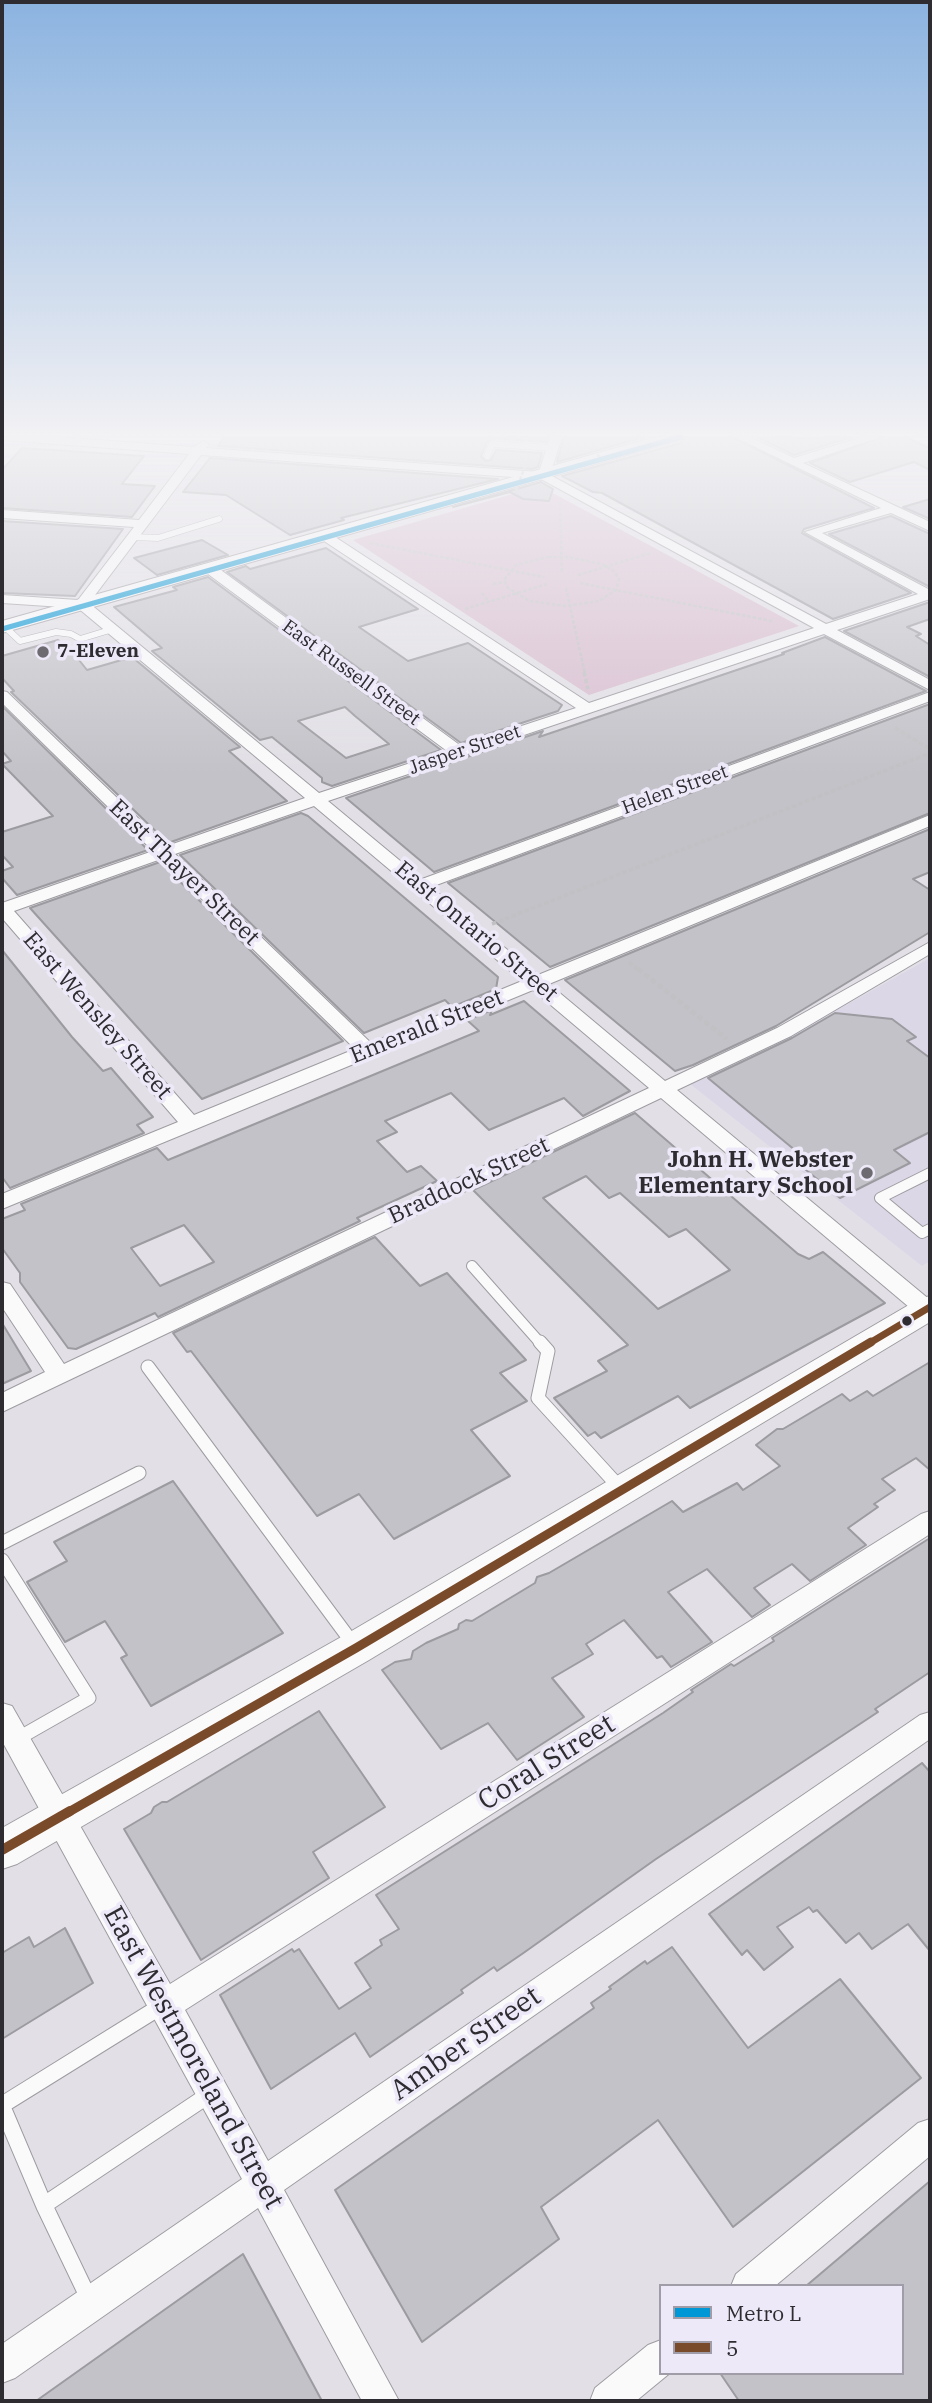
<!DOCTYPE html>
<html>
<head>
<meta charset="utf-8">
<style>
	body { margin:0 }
	#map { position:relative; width:932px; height:2403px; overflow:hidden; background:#e2e0e6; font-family:"IBM Plex Serif",serif }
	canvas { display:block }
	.frame { position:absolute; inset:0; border:4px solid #2e2c31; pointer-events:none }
	.legend { position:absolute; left:659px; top:2284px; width:245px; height:91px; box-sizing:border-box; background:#eee9f8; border:2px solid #a19da8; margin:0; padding:9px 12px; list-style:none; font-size:21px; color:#2e2c31 }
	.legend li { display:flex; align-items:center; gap:14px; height:35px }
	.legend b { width:35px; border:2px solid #a19da8 }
</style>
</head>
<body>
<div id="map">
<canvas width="932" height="2403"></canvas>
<div class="frame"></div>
<ul class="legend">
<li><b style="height:9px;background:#0097d6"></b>Metro L</li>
<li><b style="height:9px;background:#7a4b2a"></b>5</li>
</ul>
</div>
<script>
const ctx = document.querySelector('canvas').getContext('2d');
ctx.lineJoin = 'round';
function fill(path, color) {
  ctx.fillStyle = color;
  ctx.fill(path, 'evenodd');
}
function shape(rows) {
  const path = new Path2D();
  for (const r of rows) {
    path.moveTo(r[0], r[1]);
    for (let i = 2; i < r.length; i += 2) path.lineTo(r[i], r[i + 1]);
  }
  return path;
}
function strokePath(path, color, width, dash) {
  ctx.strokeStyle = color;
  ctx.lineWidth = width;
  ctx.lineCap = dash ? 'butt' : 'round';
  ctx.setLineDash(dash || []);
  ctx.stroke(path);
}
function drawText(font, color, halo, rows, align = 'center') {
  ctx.font = font + ' "IBM Plex Serif",serif';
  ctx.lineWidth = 7;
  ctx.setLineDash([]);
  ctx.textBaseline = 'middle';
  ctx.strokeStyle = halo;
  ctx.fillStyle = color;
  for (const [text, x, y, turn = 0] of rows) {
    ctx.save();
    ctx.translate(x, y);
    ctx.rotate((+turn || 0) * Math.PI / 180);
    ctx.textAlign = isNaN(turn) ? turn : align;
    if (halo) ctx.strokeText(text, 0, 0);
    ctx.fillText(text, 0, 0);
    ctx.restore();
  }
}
const built = shape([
	[930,958,930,1261,922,1266,690,1084,796,1033]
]);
const green = shape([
	[540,486,799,626,589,695,353,540]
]);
const building = shape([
	[224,437,547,437,546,442,492,438,487,442,481,456,485,461,491,460,496,450,542,453,538,467,532,469,218,446,224,437],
	[564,437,644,437,557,462,564,437],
	[684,437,732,437,874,508,804,529,802,533,911,593,833,619,602,493,593,492,562,476,681,443,684,437],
	[757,437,810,438,852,437,794,455,757,437],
	[882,437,905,437,930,448,930,470,914,462,850,482,810,463,882,437],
	[22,448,144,456,122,484,155,486,132,517,2,508,2,470,22,448],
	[210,458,498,479,341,518,344,520,290,535,226,495,183,492,210,458],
	[541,482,553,489,549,501,523,499,510,492,453,507,541,482],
	[930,499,930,519,903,507,910,505,930,499],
	[891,516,930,534,930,587,829,534,891,516],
	[2,521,123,529,75,596,2,593,2,521],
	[202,540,228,555,157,575,134,558,202,540],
	[326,548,418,609,359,627,408,661,468,643,562,705,558,711,461,743,227,572,246,566,250,569,326,548],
	[208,577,441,750,332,786,322,782,322,778,272,737,260,740,152,651,162,648,114,607,177,590,173,587,208,577],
	[345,707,355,716,389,744,346,758,298,721,345,707],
	[930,602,930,619,907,627,921,634,916,636,930,645,930,677,844,631,930,602],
	[825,637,926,691,434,872,346,798,543,731,539,737,784,654,782,653,825,637],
	[58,640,75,655,87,670,132,657,240,747,229,751,287,801,168,843,11,692,14,691,2,678,2,656,58,640],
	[930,704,930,813,550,967,448,883,930,704],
	[2,706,148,850,17,895,2,878,2,871,13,867,2,855,2,832,53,816,2,764,11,761,2,751,2,706],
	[301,813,308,816,498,977,496,989,452,1007,445,1000,364,1033,180,855,301,813],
	[930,829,930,872,913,879,930,890,930,932,776,1026,693,1065,675,1071,565,980,930,829],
	[160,862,343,1041,202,1099,30,908,160,862],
	[2,950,72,1037,103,1071,111,1068,153,1117,137,1125,144,1133,10,1188,2,1177,2,950],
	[524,1001,630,1091,583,1116,564,1098,489,1130,451,1093,385,1121,397,1132,377,1141,407,1172,421,1166,437,1181,357,1218,360,1221,158,1317,155,1313,76,1349,68,1348,20,1282,20,1273,2,1248,2,1219,25,1210,21,1204,157,1148,168,1160,479,1031,467,1020,492,1010,490,1015,524,1001],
	[184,1225,214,1262,160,1286,131,1248,184,1225],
	[835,1013,892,1019,916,1037,907,1041,930,1058,930,1132,894,1150,910,1163,840,1198,794,1160,802,1156,708,1078,792,1038,835,1013],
	[635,1113,798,1254,809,1259,823,1252,885,1303,690,1408,678,1396,601,1438,595,1432,588,1436,554,1398,607,1371,598,1361,628,1345,473,1190,635,1113],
	[586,1176,609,1198,620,1193,669,1237,686,1229,730,1270,658,1309,543,1198,586,1176],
	[375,1237,420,1286,447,1273,526,1360,500,1373,527,1401,471,1430,510,1476,394,1539,359,1494,317,1516,191,1351,187,1352,173,1333,375,1237],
	[2,1323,31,1371,2,1384,2,1323],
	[930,1362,930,1470,916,1458,882,1479,895,1490,874,1504,878,1507,848,1528,866,1545,810,1581,792,1564,754,1588,770,1605,752,1617,707,1569,668,1592,712,1642,671,1667,662,1656,657,1658,624,1620,586,1644,593,1654,552,1678,584,1717,517,1760,488,1723,441,1749,382,1670,395,1662,411,1659,413,1651,426,1643,458,1629,459,1624,466,1620,472,1621,535,1583,537,1577,549,1573,672,1501,683,1512,737,1483,743,1490,780,1466,756,1445,777,1429,783,1429,842,1394,850,1401,867,1391,873,1396,930,1362],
	[173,1481,283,1633,151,1706,121,1658,127,1655,105,1621,65,1642,27,1582,67,1561,54,1542,173,1481],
	[930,1538,930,1672,875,1709,878,1712,656,1859,522,1954,497,1971,494,1967,461,1990,463,1993,370,2057,355,2033,271,2089,220,1995,292,1949,294,1952,299,1949,339,2009,371,1988,355,1963,382,1945,380,1940,399,1929,376,1895,663,1713,693,1692,691,1690,731,1664,734,1666,774,1641,772,1638,930,1538],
	[319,1711,385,1807,313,1852,329,1878,201,1960,124,1829,151,1813,154,1807,162,1802,167,1802,319,1711],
	[922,1763,930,1772,930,1951,908,1924,872,1949,859,1933,846,1943,817,1910,813,1912,809,1907,777,1927,793,1947,764,1970,747,1950,742,1955,709,1914,922,1763],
	[65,1928,93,1983,2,2039,2,1953,29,1937,34,1947,65,1928],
	[672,1947,748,2048,840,1979,921,2078,733,2227,658,2120,541,2207,559,2239,422,2342,335,2190,594,2008,591,2003,611,1989,609,1987,645,1961,647,1964,672,1947],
	[930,2181,930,2401,739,2401,720,2373,902,2373,902,2286,806,2286,930,2181],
	[243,2254,322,2401,36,2401,243,2254]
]);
const pathFar2 = shape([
	[560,502,562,572],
	[370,543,544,577],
	[548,557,567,557,602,564,614,571,619,579,616,590,599,601,565,606,530,601,508,588,504,580,516,565,548,557],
	[578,575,651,553],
	[580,583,772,621],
	[493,584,505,582],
	[566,588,585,674],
	[482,593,489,602],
	[465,609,547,584]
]);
const pathFar1 = shape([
	[584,672,588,689],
	[895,728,930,749],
	[492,924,930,753],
	[629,962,640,971]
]);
const path = shape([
	[638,969,727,1039]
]);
const laneFar3 = shape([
	[487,456,492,444,553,448],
	[133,537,158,538,219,519],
	[4,626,20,641,56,632,71,634,80,639,113,629]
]);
const laneFar2 = shape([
	[930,1173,880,1198,922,1233,930,1229],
	[472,1266,541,1344]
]);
const laneFar1 = shape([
	[540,1342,548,1351,538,1398,621,1489],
	[148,1367,354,1645],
	[2,1543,139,1473],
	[2,1560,89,1698,17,1739]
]);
const lane = shape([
	[2,2105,163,2005],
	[2,2106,44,2205],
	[90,2301,44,2205,210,2094]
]);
const street = shape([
	[2,437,55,437,194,447,203,441,209,444,206,448,539,472,550,437,562,437,550,475,826,624,918,594,805,532,881,508,735,437,750,437,794,458,862,437,880,437,803,463,930,522,930,531,891,513,822,533,930,590,930,599,837,630,930,680,930,690,824,634,328,801,422,879,930,692,930,701,431,887,538,975,930,815,930,826,549,984,665,1081,777,1028,930,942,930,954,791,1036,677,1090,930,1300,930,1320,922,1318,661,1098,2,1412,2,1393,45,1372,2,1307,2,1282,10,1284,64,1364,649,1088,533,990,2,1209,2,1194,178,1122,2,918,2,903,153,851,2,703,2,691,7,692,167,846,305,798,78,608,2,603,2,595,78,600,134,527,2,518,2,510,139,520,189,454,2,440,2,437],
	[201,455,541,479,814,628,589,703,329,533,321,533,321,539,576,708,461,746,214,565,204,565,204,571,447,751,319,793,89,603,201,455],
	[314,806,522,981,371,1043,175,854,314,806],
	[161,859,355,1049,194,1115,14,911,161,859],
	[930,1511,930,1534,185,2010,268,2161,920,1715,930,1712,930,1739,284,2190,399,2401,362,2401,258,2208,15,2378,2,2383,2,2344,242,2179,2,1741,2,1703,12,1706,170,1984,921,1514,930,1511],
	[930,2119,930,2156,775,2286,731,2286,736,2274,918,2123,930,2119],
	[661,2340,661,2373,670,2373,636,2401,590,2401,595,2388,648,2345,661,2340]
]);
const secondary = shape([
	[655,437,682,437,680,440,2,633,2,621,655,437],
	[930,1296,930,1322,369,1660,17,1864,2,1869,2,1828,343,1636,919,1299,930,1296]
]);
const pathBridge = shape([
	[597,455,612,462],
	[516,490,528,459]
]);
const bus1Far2 = shape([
	[868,1344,930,1307]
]);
const bus1Far1 = shape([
	[67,1813,356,1648,871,1342]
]);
const bus1 = shape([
	[2,1850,70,1811]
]);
const metro1 = shape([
	[2,629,680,437]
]);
const markers = [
	[43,652,7,"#6d6b70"],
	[867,1173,7,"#6d6b70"],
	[907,1321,6,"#2e2c31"]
];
const farPoinames = [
	["7-Eleven",57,652]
];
const farStreetnames = [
	["East Russell Street",351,673,36],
	["Jasper Street",465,750,-19],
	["Helen Street",675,790,-20]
];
const streetNames = [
	["East Thayer Street",184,873,44],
	["East Ontario Street",476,932,40],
	["East Wensley Street",97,1016,49],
	["Emerald Street",427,1027,-22],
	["Braddock Street",469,1181,-25]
];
const poiNames = [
	["John H. Webster",853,1160],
	["Elementary School",853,1186]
];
const nearStreetnames = [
	["Coral Street",547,1763,-32],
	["Amber Street",466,2044,-35],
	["East Westmoreland Street",193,2058,61]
];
fill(built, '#dcd7e6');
fill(green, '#d8bdcf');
fill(building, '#c3c2c8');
strokePath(building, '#9c9ba0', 2);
strokePath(laneFar3, '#9e9ca1', 7);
strokePath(laneFar2, '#9e9ca1', 12);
strokePath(laneFar1, '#9e9ca1', 15);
strokePath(lane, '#9e9ca1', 18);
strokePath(street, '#9e9ca1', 2);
strokePath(secondary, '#9e9ca1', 2);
strokePath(pathFar2, '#c1c0c3', 2.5, [3.5, 2]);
strokePath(pathFar1, '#c1c0c3', 3.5, [4.5, 2.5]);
strokePath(path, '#c1c0c3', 4.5, [5, 3.5]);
strokePath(laneFar3, '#fbfafb', 6);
strokePath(laneFar2, '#fbfafb', 10);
strokePath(laneFar1, '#fbfafb', 13);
strokePath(lane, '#fbfafb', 16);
fill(street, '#fbfafb');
fill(secondary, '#fbfafb');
strokePath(pathBridge, '#c1c0c3', 2.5, [3.5, 2]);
strokePath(bus1Far2, '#7a4b2a', 7);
strokePath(bus1Far1, '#7a4b2a', 9);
strokePath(bus1, '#7a4b2a', 10);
strokePath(metro1, '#0097d6', 5);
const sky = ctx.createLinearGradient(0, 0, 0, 774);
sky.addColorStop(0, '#8bb3e0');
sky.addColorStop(0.56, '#f2f1f4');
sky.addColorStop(1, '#f2f1f400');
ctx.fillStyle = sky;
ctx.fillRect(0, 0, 932, 774);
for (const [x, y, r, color] of markers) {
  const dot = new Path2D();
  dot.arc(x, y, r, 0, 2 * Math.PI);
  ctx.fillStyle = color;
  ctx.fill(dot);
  strokePath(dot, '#eee9f8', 2.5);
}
drawText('bold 19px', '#2e2c31', '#eee9f8', farPoinames, 'left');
drawText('19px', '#2e2c31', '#eee9f8', farStreetnames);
drawText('23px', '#2e2c31', '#eee9f8', streetNames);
drawText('bold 23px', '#2e2c31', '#eee9f8', poiNames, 'right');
drawText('28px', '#2e2c31', '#eee9f8', nearStreetnames);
</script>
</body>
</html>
